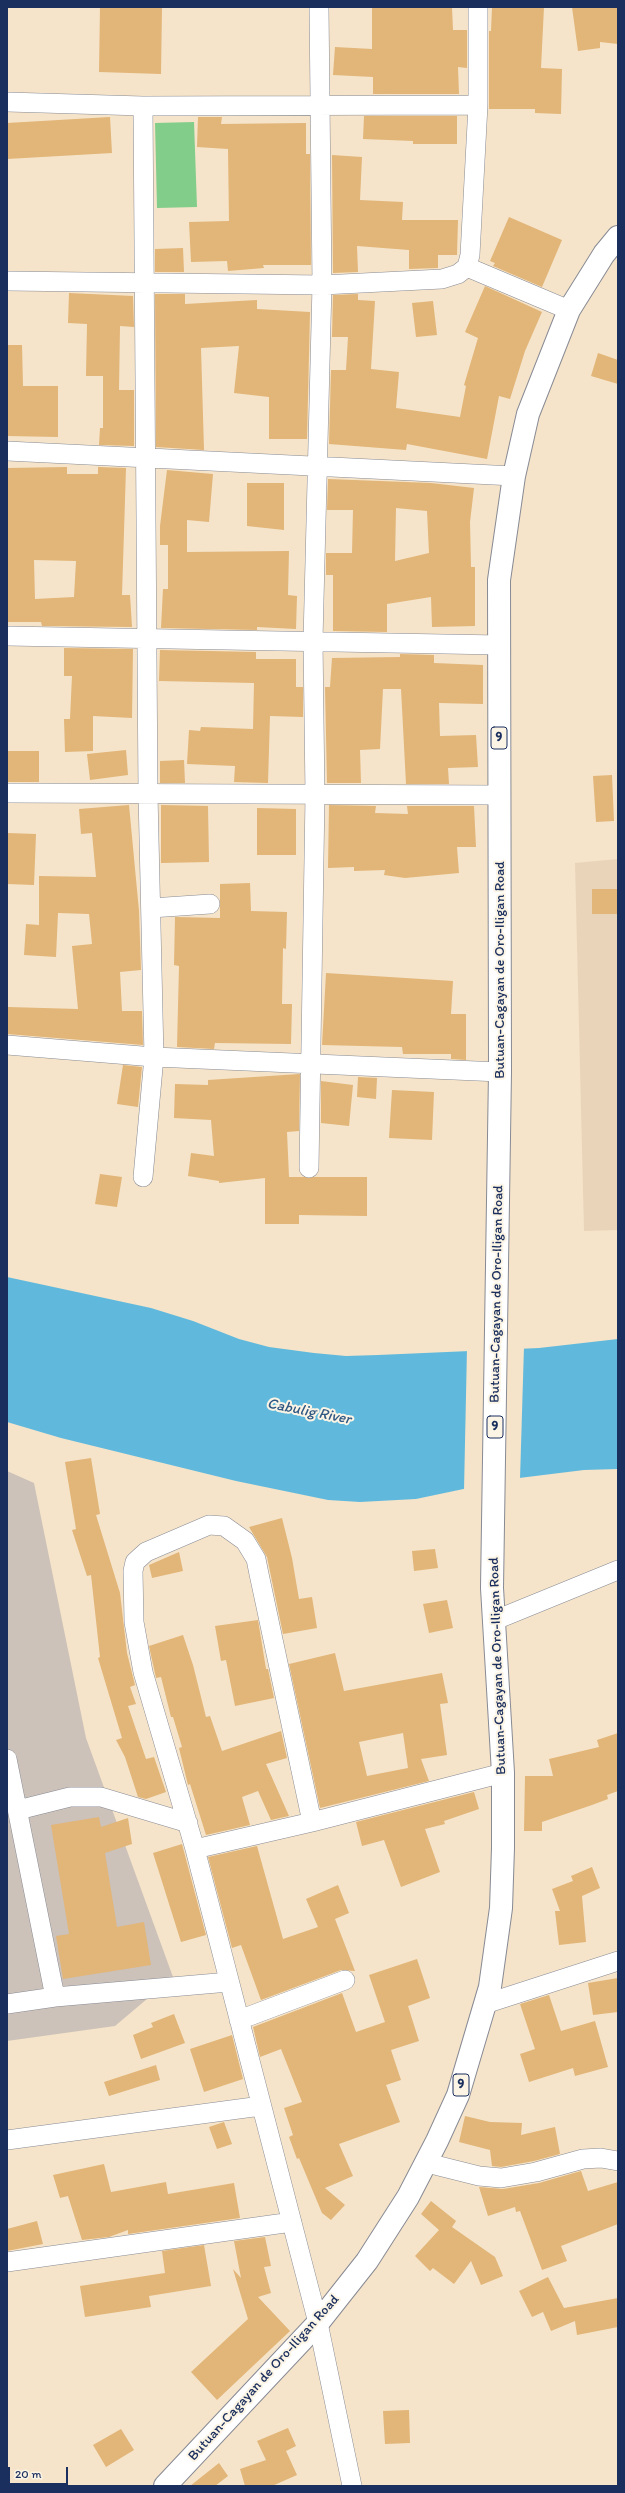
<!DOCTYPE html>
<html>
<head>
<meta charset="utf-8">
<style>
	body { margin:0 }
	#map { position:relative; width:625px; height:2493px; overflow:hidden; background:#f5e4c9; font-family:Itim,sans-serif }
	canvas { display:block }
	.frame { position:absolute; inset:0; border:8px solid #1b2f5e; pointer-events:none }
	.scale { position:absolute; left:8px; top:2467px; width:60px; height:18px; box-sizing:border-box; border:2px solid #1b2f5e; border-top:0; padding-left:5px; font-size:12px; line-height:14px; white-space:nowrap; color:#1b2f5e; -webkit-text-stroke:3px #fcf5e5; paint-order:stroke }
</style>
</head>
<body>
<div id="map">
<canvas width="625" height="2493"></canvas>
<div class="frame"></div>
<div class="scale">20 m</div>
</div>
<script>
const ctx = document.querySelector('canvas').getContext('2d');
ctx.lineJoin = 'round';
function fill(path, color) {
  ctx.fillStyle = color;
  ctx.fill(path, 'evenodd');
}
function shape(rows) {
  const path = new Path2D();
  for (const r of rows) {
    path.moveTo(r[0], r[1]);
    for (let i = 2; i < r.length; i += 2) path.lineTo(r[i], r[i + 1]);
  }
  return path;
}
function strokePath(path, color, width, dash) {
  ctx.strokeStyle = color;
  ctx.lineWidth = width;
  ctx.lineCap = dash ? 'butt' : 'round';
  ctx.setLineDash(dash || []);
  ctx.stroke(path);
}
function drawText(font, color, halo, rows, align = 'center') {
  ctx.font = font + ' Itim,sans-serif';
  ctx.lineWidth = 4;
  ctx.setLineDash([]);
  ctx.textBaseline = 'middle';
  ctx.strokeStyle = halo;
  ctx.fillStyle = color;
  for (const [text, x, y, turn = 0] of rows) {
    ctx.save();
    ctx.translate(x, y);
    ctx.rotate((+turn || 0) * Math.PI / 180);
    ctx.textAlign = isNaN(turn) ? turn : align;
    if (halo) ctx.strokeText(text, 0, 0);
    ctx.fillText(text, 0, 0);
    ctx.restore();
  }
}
const built = shape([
	[618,859,618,1230,584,1231,575,863]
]);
const industrial = shape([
	[7,1471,34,1483,86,1738,173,1977,115,2026,7,2041]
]);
const green = shape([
	[194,122,197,207,157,208,155,123]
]);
const water = shape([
	[7,1277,151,1308,193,1321,239,1339,269,1347,314,1353,346,1356,378,1355,539,1348,618,1339,618,1469,584,1470,511,1479,416,1499,360,1502,328,1500,236,1481,61,1438,7,1422]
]);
const pier = shape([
	[524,1346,520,1479,464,1491,467,1348]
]);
const building = shape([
	[100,7,162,7,161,74,99,72],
	[372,7,452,7,453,30,467,30,467,68,458,67,459,94,373,94,373,77,333,75,335,47,372,49],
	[492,7,544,7,541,68,562,69,561,114,535,113,535,109,489,109,489,31,491,31],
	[572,7,618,7,618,44,600,42,600,48,578,51],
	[364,116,457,116,457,144,413,144,413,141,363,139],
	[110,117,112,153,7,159,7,123],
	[198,117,222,117,221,124,306,123,306,154,310,154,311,265,263,265,264,268,228,271,227,261,191,262,189,222,229,221,228,149,197,147],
	[332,155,362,157,360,200,403,202,402,220,458,220,457,255,438,255,438,268,409,269,409,250,357,246,358,272,333,273],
	[509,217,562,240,542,287,493,266,495,263,490,261],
	[183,248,184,272,155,272,155,249],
	[485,286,542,312,525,351,510,399,499,396,487,459,407,444,406,450,329,444,331,370,346,370,348,337,332,337,333,295,358,294,358,300,375,301,371,369,399,372,396,408,460,417,466,386,464,385,478,338,465,332],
	[69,293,133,296,134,327,120,326,119,390,134,390,134,446,99,445,100,428,103,428,103,376,86,376,87,324,68,323],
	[155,294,185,294,185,304,257,300,257,309,310,312,307,439,269,439,269,397,234,393,239,346,201,348,204,450,156,447],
	[433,301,437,335,416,337,412,303],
	[7,345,22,345,23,386,58,386,58,437,7,436],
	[598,353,618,360,618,384,591,376],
	[67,467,67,474,98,474,98,467,126,468,122,595,130,595,132,627,42,626,41,622,7,622,7,468],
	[34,560,76,561,74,597,35,599],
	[167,470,213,474,209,522,187,520,187,552,289,551,288,595,297,596,296,629,257,627,257,630,161,628,163,589,168,589,168,545,160,545,160,526],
	[328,479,431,483,474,488,470,522,471,567,475,567,475,626,432,627,431,597,387,604,387,632,333,631,333,575,326,575,326,553,352,553,353,510,327,510],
	[396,508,427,511,429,553,395,561],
	[247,483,284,483,284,530,247,526],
	[64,648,133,649,132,718,93,716,93,751,65,752,64,719,70,719,72,676,64,676],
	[160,650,256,652,256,659,296,659,296,687,303,687,303,717,270,716,268,783,234,782,235,766,187,764,189,730,200,731,201,727,253,729,254,683,159,681],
	[400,654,434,655,434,663,483,665,483,704,439,703,440,736,476,735,478,767,448,768,449,784,406,784,401,689,383,689,380,749,360,750,361,783,327,783,325,687,330,687,332,658,400,657],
	[126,750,128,775,90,780,87,754],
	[7,751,39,751,39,782,7,782],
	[184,760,185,783,160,783,160,761],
	[612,775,614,821,596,822,593,776],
	[129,805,139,911,141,970,120,972,122,1011,142,1011,143,1045,7,1034,8,1007,78,1009,72,946,92,944,89,914,58,913,56,957,24,955,26,924,39,925,39,876,96,877,92,833,81,834,79,809],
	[161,805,208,806,209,862,161,863],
	[329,805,376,806,375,813,408,814,407,806,474,806,476,847,457,847,459,873,405,878,384,875,385,870,354,871,354,867,328,868],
	[257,808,296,809,296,855,257,855],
	[7,833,36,834,34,885,7,884],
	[250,883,251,911,287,912,286,949,283,948,282,1004,292,1004,291,1044,215,1043,214,1049,177,1047,179,966,174,965,175,917,220,918,220,884],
	[592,889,618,889,618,914,592,914],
	[326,973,453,981,451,1014,466,1014,466,1060,451,1059,451,1054,403,1054,402,1047,322,1045],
	[123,1065,142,1067,138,1107,117,1104],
	[300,1074,299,1131,287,1132,289,1177,367,1177,367,1216,299,1215,299,1224,265,1224,265,1178,219,1183,219,1181,188,1176,191,1153,214,1156,211,1120,174,1118,175,1084,208,1085,208,1080],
	[358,1077,377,1078,376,1099,357,1097],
	[321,1081,353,1085,349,1126,321,1123],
	[392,1090,434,1092,432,1140,389,1138],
	[100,1174,122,1177,117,1207,95,1204],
	[91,1458,100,1514,96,1515,120,1593,127,1653,135,1685,130,1687,136,1704,128,1706,146,1759,154,1757,166,1792,146,1799,138,1797,125,1757,116,1740,122,1738,98,1658,100,1657,91,1575,87,1576,72,1530,76,1529,65,1462],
	[282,1518,292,1558,299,1599,312,1597,317,1628,283,1634,267,1557,249,1527],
	[435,1549,438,1568,414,1571,412,1551],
	[179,1552,183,1571,152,1578,149,1565],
	[447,1600,453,1628,429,1633,423,1604],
	[258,1620,266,1669,268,1669,274,1698,235,1706,226,1660,221,1661,215,1626],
	[183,1635,193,1665,206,1717,210,1716,222,1751,281,1731,287,1758,266,1764,289,1816,271,1820,258,1791,242,1797,250,1825,206,1835,190,1784,188,1785,179,1748,182,1747,173,1717,171,1717,161,1677,156,1678,149,1646],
	[335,1653,344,1691,442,1673,448,1703,440,1704,447,1755,421,1759,429,1781,320,1808,289,1664],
	[403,1733,408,1768,367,1776,359,1742],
	[618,1733,618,1791,607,1795,608,1799,592,1805,542,1822,542,1831,524,1831,525,1776,553,1776,549,1759,599,1747,597,1740],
	[474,1792,479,1809,444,1821,445,1824,425,1829,440,1872,401,1887,384,1840,362,1846,356,1822],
	[99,1817,101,1827,128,1818,132,1844,105,1853,117,1927,144,1922,151,1965,63,1979,56,1936,69,1934,51,1825],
	[182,1844,206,1935,181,1942,153,1853],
	[257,1846,283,1939,318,1927,306,1899,338,1885,349,1913,335,1919,355,1971,341,1970,261,2000,241,1945,232,1948,208,1857],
	[592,1867,600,1888,582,1896,586,1942,559,1945,555,1911,560,1911,552,1889,573,1881,571,1876],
	[417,1959,430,1998,408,2006,419,2041,391,2050,401,2080,386,2085,400,2122,339,2144,353,2176,325,2188,345,2205,331,2220,322,2213,299,2158,297,2159,289,2137,293,2135,284,2108,302,2102,281,2049,260,2057,253,2027,342,1993,356,2032,385,2022,369,1975],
	[618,1978,618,2012,593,2015,588,1983],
	[549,1995,561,2031,595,2021,608,2067,575,2076,573,2068,529,2082,520,2054,535,2049,520,2004],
	[174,2014,185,2043,141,2059,133,2035,153,2027,151,2023],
	[232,2035,243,2079,204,2092,190,2049],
	[156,2065,160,2080,109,2096,104,2082],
	[465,2116,490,2122,522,2123,521,2135,555,2127,560,2154,534,2161,501,2167,492,2166,490,2150,459,2142],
	[224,2122,232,2144,217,2149,209,2127],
	[104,2164,111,2192,166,2182,168,2194,234,2183,240,2218,128,2234,128,2230,109,2237,82,2240,68,2196,60,2198,53,2175],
	[581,2171,588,2191,618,2182,618,2224,561,2246,567,2261,542,2270,520,2211,516,2212,515,2207,488,2216,479,2187,503,2189,539,2183],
	[431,2201,456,2221,452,2227,495,2257,503,2276,481,2285,471,2261,454,2284,433,2268,430,2271,415,2256,439,2230,421,2214],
	[37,2221,43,2244,7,2251,7,2229],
	[265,2237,271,2266,264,2267,271,2293,258,2297,290,2331,217,2400,191,2372,248,2319,233,2269,241,2278,234,2241],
	[204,2245,211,2286,149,2296,151,2307,85,2317,80,2286,165,2273,162,2251],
	[548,2277,564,2308,618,2298,618,2327,577,2335,575,2321,551,2331,543,2312,532,2317,519,2291],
	[409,2410,410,2443,385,2444,383,2411],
	[288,2428,296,2446,286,2451,297,2475,272,2486,245,2486,240,2469,266,2460,257,2441],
	[121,2429,134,2450,106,2467,93,2445],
	[219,2463,228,2476,215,2486,190,2486]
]);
const minor = shape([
	[7,102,143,106,478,105],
	[143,106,148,794,154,1057,143,1177],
	[467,267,569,310],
	[7,281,322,285,442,279,458,274,467,267,470,255,478,105,478,7],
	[7,451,514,476],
	[7,636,499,645],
	[7,793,499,795],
	[151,908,210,904],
	[7,1045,154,1057,500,1072],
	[309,1168,315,796,313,640,322,285,319,7],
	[493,1621,618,1570],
	[7,1759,55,1997],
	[18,1810,70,1797,101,1797,188,1823],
	[312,1822,259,1574,256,1559,245,1541,224,1526,209,1525,146,1552,135,1562,133,1571,134,1622,143,1672,195,1849,318,2323,352,2486],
	[195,1849,312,1822,503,1773],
	[7,2004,55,1997,229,1982],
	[485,2004,618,1961],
	[239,2020,345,1980],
	[7,2140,261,2106],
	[427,2163,479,2176,501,2178,536,2172,583,2159,601,2158,618,2161],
	[7,2262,292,2222]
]);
const highway = shape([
	[165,2486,318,2323,367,2261,408,2197,437,2141,458,2095,490,1987,501,1908,503,1848,503,1773,492,1588,500,1072,499,580,514,476,528,414,569,310,604,254,618,237]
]);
const shields = [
	[499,738,16],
	[495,1427,16],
	[461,2085,16]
];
const shieldNames = [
	["9",499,738],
	["9",495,1427],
	["9",461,2085]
];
const streetNames = [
	["Butuan-Cagayan de Oro-Iligan Road",500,970,-90],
	["Butuan-Cagayan de Oro-Iligan Road",497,1294,-89],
	["Butuan-Cagayan de Oro-Iligan Road",498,1666,-92],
	["Butuan-Cagayan de Oro-Iligan Road",264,2378,-48]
];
const waterNames = [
	["Cabulig River",309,1412,11]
];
fill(built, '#e9d4b9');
fill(industrial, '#ccc2b9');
fill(green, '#82cd8a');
fill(water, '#60b9dd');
fill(pier, '#f5e4c9');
fill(building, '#e2b578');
strokePath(minor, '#888a94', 20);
strokePath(highway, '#888a94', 24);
strokePath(minor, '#fff', 19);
strokePath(highway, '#fff', 22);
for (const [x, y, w] of shields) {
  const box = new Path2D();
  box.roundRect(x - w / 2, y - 11, w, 22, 3);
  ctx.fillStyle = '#fcf5e5';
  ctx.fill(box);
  strokePath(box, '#1b2f5e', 1);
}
drawText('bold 13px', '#1b2f5e', null, shieldNames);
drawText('14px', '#1b2f5e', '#fcf5e5', streetNames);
drawText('italic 15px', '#305884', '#fcf5e5', waterNames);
</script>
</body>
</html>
